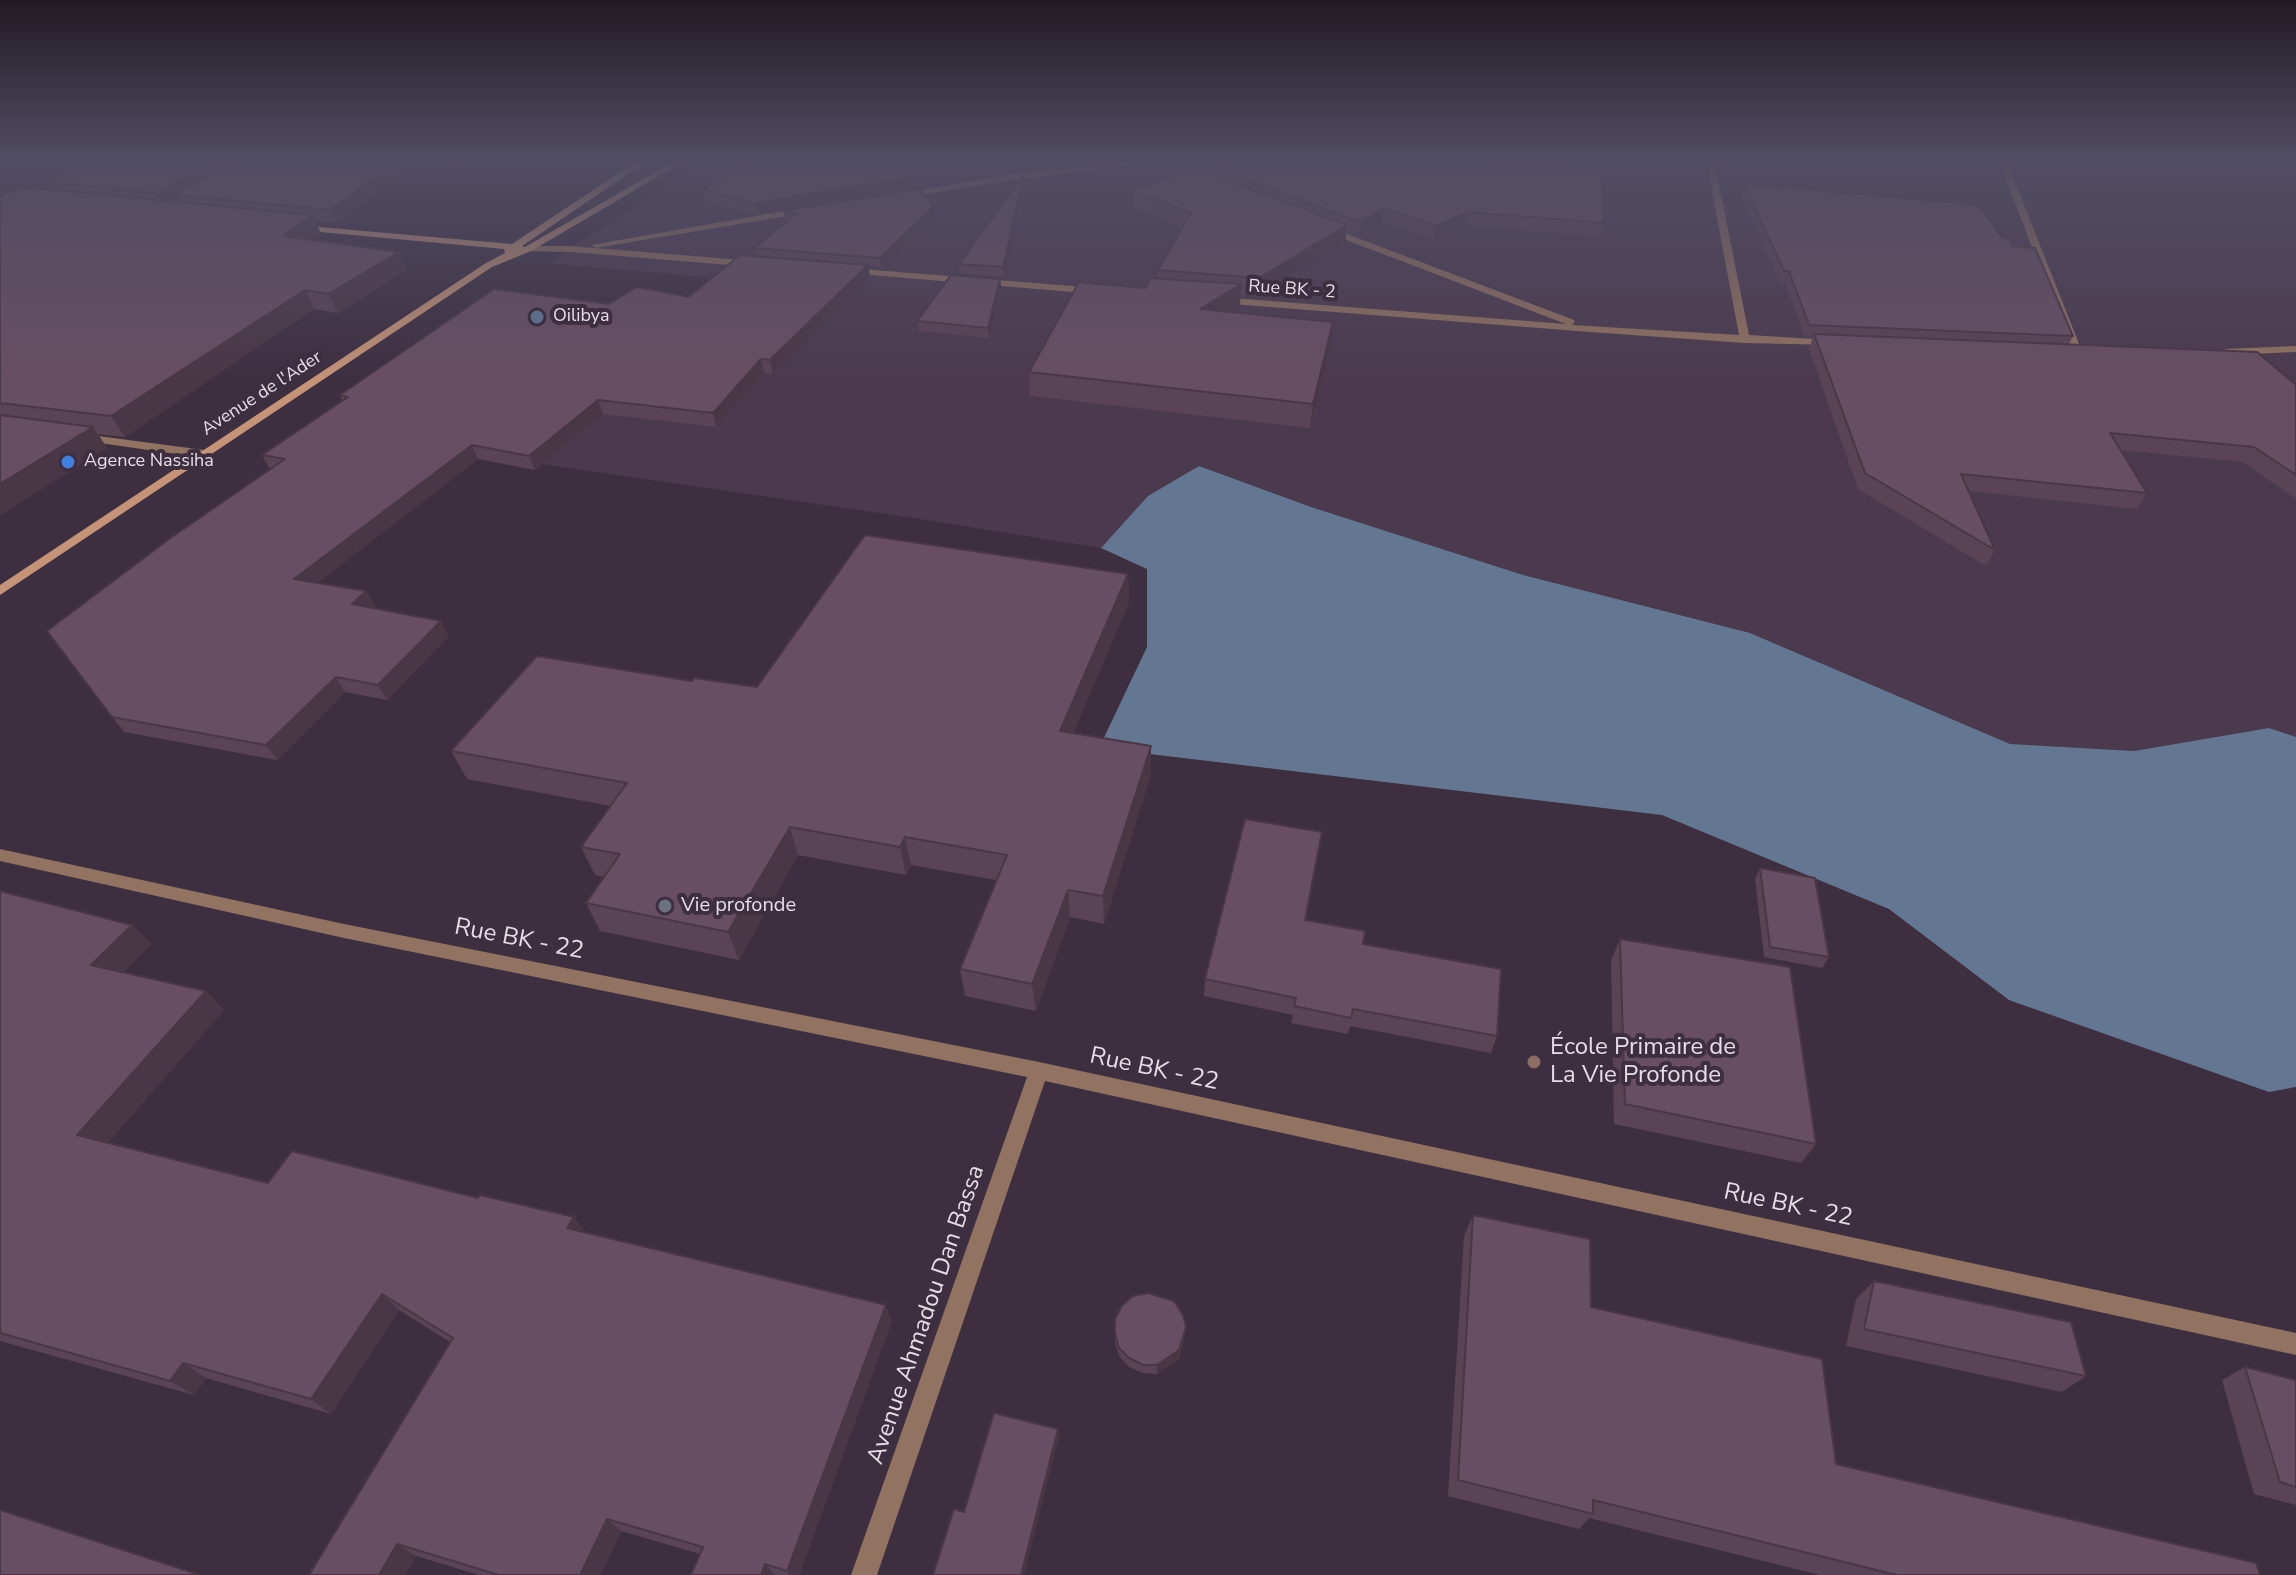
<!DOCTYPE html>
<html>
<head>
<meta charset="utf-8">
<style>
	body { margin:0 }
	canvas { display:block; background:#3d2f40 }
</style>
</head>
<body>
<canvas width="2296" height="1575"></canvas>
<script>
const ctx = document.querySelector('canvas').getContext('2d');
ctx.lineJoin = 'round';
function fill(path, color) {
  ctx.fillStyle = color;
  ctx.fill(path, 'evenodd');
}
function shape(rows) {
  const path = new Path2D();
  for (const r of rows) {
    path.moveTo(r[0], r[1]);
    for (let i = 2; i < r.length; i += 2) path.lineTo(r[i], r[i + 1]);
  }
  return path;
}
function strokePath(path, color, width, dash) {
  ctx.strokeStyle = color;
  ctx.lineWidth = width;
  ctx.lineCap = dash ? 'butt' : 'round';
  ctx.setLineDash(dash || []);
  ctx.stroke(path);
}
function drawText(font, color, halo, rows, align = 'center') {
  ctx.font = font + ' "Nunito Sans",sans-serif';
  ctx.lineWidth = 8;
  ctx.setLineDash([]);
  ctx.textBaseline = 'middle';
  ctx.strokeStyle = halo;
  ctx.fillStyle = color;
  for (const [text, x, y, turn = 0] of rows) {
    ctx.save();
    ctx.translate(x, y);
    ctx.rotate((+turn || 0) * Math.PI / 180);
    ctx.textAlign = isNaN(turn) ? turn : align;
    if (halo) ctx.strokeText(text, 0, 0);
    ctx.fillText(text, 0, 0);
    ctx.restore();
  }
}
const built = shape([
	[708,159,2296,159,2296,737,2269,728,2134,751,2010,744,1750,633,1523,575,1311,507,1199,466,1148,496,1101,548,914,518,507,459,725,279,549,263]
]);
const water = shape([
	[1199,466,1311,507,1523,575,1750,633,2010,744,2134,751,2269,728,2296,737,2296,1087,2269,1092,2009,1000,1889,909,1662,815,1099,748,1147,647,1147,569,1101,548,1148,496]
]);
const street = shape([
	[1148,159,1174,159,1005,181,900,198,896,195,1005,175,1148,159],
	[1706,159,1714,159,1749,335,1831,340,1836,343,1835,345,1745,343,1590,332,1219,303,1214,300,1219,297,1566,324,1323,231,1323,227,1326,226,1574,320,1575,322,1572,325,1739,335,1706,159],
	[1998,159,2006,159,2083,354,2082,356,2073,354,1998,159],
	[802,208,805,209,805,213,596,248,591,245,802,208],
	[528,246,571,246,754,261,759,264,754,267,571,252,525,251,525,247,528,246],
	[849,268,1097,288,1102,291,1097,294,846,273,844,271,849,268],
	[2296,346,2296,352,2226,355,2221,352,2226,349,2296,346],
	[83,434,204,450,210,454,204,458,79,440,77,438,83,434],
	[0,849,344,924,1039,1062,2296,1333,2296,1355,1045,1081,877,1575,851,1575,1027,1077,344,938,0,861,0,849]
]);
const secondary = shape([
	[640,159,650,159,522,246,525,247,678,159,688,159,531,251,492,267,0,595,0,585,486,263,505,253,504,249,299,230,296,229,296,225,512,244,640,159]
]);
const wall = shape([
	[98,159,529,159,518,169,413,166,336,223,315,221,321,234,312,240,399,252,407,270,338,313,314,309,125,437,98,434,107,448,0,515,0,196,51,190,47,182],
	[1208,159,1482,159,1604,223,1601,237,1465,225,1434,239,1382,221,1358,235,1347,231,1345,243,1257,296,1240,295,1240,307,1232,312,1333,322,1331,345,1310,428,1030,396,1029,372,1158,278,1158,270,1182,227,1134,208,1133,190,1208,173,1208,166,1212,164],
	[1024,183,1004,277,960,273,959,264],
	[1744,184,2002,238,2012,246,2073,336,2069,344,2296,385,2296,499,2243,462,2120,450,2147,493,2136,509,1969,491,1995,550,1986,566,1858,489,1809,349,1813,337,1804,336,1785,282,1780,282,1740,195],
	[910,188,758,214,706,202,703,191],
	[783,211,934,215,882,267,868,266,870,278,773,374,764,373,716,427,603,414,535,470,478,459,317,583,366,591,375,606,372,608,449,636,387,700,345,692,277,760,124,732,112,717,270,469,262,455,342,400,340,395,609,304,689,297,756,257,754,248,787,221,785,220],
	[1000,279,1001,288,989,338,919,331,917,321],
	[1128,574,1129,602,1073,733,1151,774,1104,924,1070,917,1036,1011,965,996,960,969,996,880,911,865,906,875,798,855,739,960,600,931,586,903,604,877,595,875,581,847,611,806,467,779,451,751,692,681,757,687],
	[1322,832,1306,920,1363,944,1497,1036,1491,1053,1350,1026,1348,1034,1291,1023,1293,1015,1204,996,1205,979],
	[1760,868,1829,957,1822,968,1764,957,1755,879],
	[0,891,132,925,151,944,123,972,206,991,224,1010,108,1142,268,1183,478,1198,574,1217,585,1233,892,1321,799,1575,691,1575,700,1554,621,1531,600,1575,479,1575,416,1556,405,1575,309,1575,450,1342,399,1310,331,1414,206,1378,194,1395,0,1341],
	[1620,939,1816,1144,1801,1163,1614,1124,1611,960],
	[1473,1215,1591,1307,1836,1464,2260,1575,1820,1575,1589,1518,1579,1529,1448,1496,1464,1236],
	[1874,1281,2086,1376,2062,1392,1846,1346,1856,1299],
	[1186,1327,1185,1336,1179,1359,1157,1374,1143,1373,1129,1367,1119,1356,1115,1342,1115,1333],
	[2245,1367,2296,1380,2296,1505,2254,1494,2222,1380]
]);
const shadedWall = shape([
	[215,159,241,159,176,195,178,198,164,206,157,193],
	[401,159,410,159,413,166,336,223,330,210],
	[514,159,529,159,518,169],
	[1024,174,1024,183,1004,277,1003,267],
	[909,178,910,188,758,214,755,203],
	[933,206,934,215,882,267,880,258],
	[1384,208,1382,221,1358,235,1360,222],
	[1468,212,1465,225,1434,239,1436,226],
	[313,215,321,234,292,255,283,236],
	[1347,225,1345,243,1257,296,1259,278],
	[399,252,407,270,338,313,328,294],
	[868,265,870,278,773,374,770,360],
	[1000,279,1001,288,989,338,988,328],
	[1241,284,1240,307,1199,332,1200,309],
	[305,290,314,309,125,437,111,416],
	[1333,322,1331,345,1310,428,1313,404],
	[761,359,764,373,716,427,713,413],
	[598,400,603,414,535,470,529,456],
	[93,427,107,448,0,515,0,484],
	[472,445,478,459,303,594,294,579],
	[1128,574,1129,602,1062,760,1060,731],
	[366,591,375,606,361,619,352,604],
	[441,621,449,636,387,700,378,685],
	[336,677,345,692,277,760,266,745],
	[1151,746,1151,774,1104,924,1103,896],
	[790,827,798,855,739,960,728,932],
	[905,837,911,865,906,875,900,847],
	[1068,890,1070,917,1036,1011,1032,984],
	[132,925,151,944,110,984,91,965],
	[206,991,224,1010,99,1153,77,1135],
	[574,1217,586,1234,567,1228],
	[382,1294,399,1310,331,1414,311,1399],
	[886,1305,892,1321,799,1575,790,1575,787,1571],
	[1186,1327,1185,1336,1179,1359,1157,1374,1157,1365],
	[183,1363,206,1378,194,1395,170,1381],
	[1058,1429,1059,1437,1024,1575,1021,1575],
	[607,1519,621,1531,600,1575,580,1575],
	[397,1544,416,1556,405,1575,379,1575],
	[765,1564,775,1575,761,1575]
]);
const building = shape([
	[98,159,215,159,157,193,47,182,98,159],
	[236,159,401,159,330,210,176,195,236,159],
	[744,159,892,159,909,178,755,203,703,191,744,159],
	[1219,159,1482,159,1601,169,1604,223,1468,212,1436,226,1384,208,1360,222,1208,166,1220,161,1219,159],
	[1193,167,1347,225,1259,278,1158,270,1191,213,1133,190,1193,167],
	[1024,174,1003,267,959,264,1024,174],
	[1744,184,1980,205,2002,238,2010,239,2012,246,2035,248,2073,336,1809,325,1789,271,1784,271,1744,184],
	[22,187,313,215,283,236,399,252,328,294,305,290,111,416,0,403,0,196,22,187],
	[918,189,933,206,880,258,754,248,796,214,783,211,918,189],
	[740,255,868,265,770,360,761,359,713,413,598,400,529,456,472,445,294,579,366,591,352,604,441,621,378,685,336,677,266,745,112,717,47,631,172,537,285,459,262,455,348,397,340,395,494,289,609,304,637,287,689,297,740,255],
	[951,275,1000,279,988,328,917,321,951,275],
	[1151,278,1241,284,1200,309,1333,322,1313,404,1029,372,1079,282,1145,288,1151,278],
	[1814,334,2257,352,2296,385,2296,475,2254,447,2110,433,2147,493,1961,474,1995,550,1865,473,1814,334],
	[0,415,93,427,0,484,0,415],
	[865,535,1128,574,1060,731,1151,746,1103,896,1068,890,1032,984,960,969,1007,855,905,837,900,847,790,827,728,932,586,903,620,854,581,847,627,783,451,751,537,656,692,681,694,678,757,687,865,535],
	[1245,819,1322,832,1305,920,1365,931,1363,944,1501,969,1497,1036,1353,1009,1351,1018,1294,1006,1296,998,1205,979,1245,819],
	[1760,868,1815,878,1829,957,1770,947,1760,868],
	[0,891,132,925,91,965,206,991,77,1135,268,1183,292,1151,478,1198,480,1195,574,1217,567,1228,886,1305,787,1571,765,1564,761,1575,691,1575,703,1547,607,1519,580,1575,499,1575,397,1544,379,1575,309,1575,453,1338,382,1294,311,1399,183,1363,170,1381,0,1333,0,891],
	[1620,939,1790,967,1816,1144,1625,1104,1620,939],
	[1473,1215,1590,1239,1591,1307,1822,1359,1836,1464,2256,1563,2260,1575,1897,1575,1593,1500,1593,1514,1458,1480,1473,1215],
	[1874,1281,2071,1322,2086,1376,1864,1329,1874,1281],
	[1148,1293,1174,1301,1183,1315,1186,1327,1179,1350,1157,1365,1143,1365,1129,1358,1119,1348,1115,1333,1115,1319,1122,1306,1133,1296,1148,1293],
	[2245,1367,2296,1380,2296,1487,2280,1482,2245,1367],
	[994,1413,1058,1429,1021,1575,933,1575,954,1509,964,1512,994,1413],
	[0,1510,200,1575,0,1575,0,1510]
]);
const markers = [
	[537,317,8,"#5c6f8a"],
	[68,462,8,"#3f7fe0"],
	[665,906,8,"#6b7280"],
	[1534,1062,8,"#8d6e63"]
];
const farStreetnames = [
	["Rue BK - 2",1292,290,4],
	["Avenue de l'Ader",262,394,-33]
];
const farPoinames = [
	["Oilibya",553,317],
	["Agence Nassiha",84,462]
];
const poiNames = [
	["Vie profonde",681,906]
];
const nearStreetnames = [
	["Rue BK - 22",519,940,11],
	["Rue BK - 22",1154,1070,12],
	["Rue BK - 22",1788,1206,12],
	["Avenue Ahmadou Dan Bassa",927,1315,-71]
];
const nearPoinames = [
	["École Primaire de",1550,1048],
	["La Vie Profonde",1550,1076]
];
fill(built, '#4b3a4e');
fill(water, '#647792');
fill(street, '#927260');
fill(secondary, '#c59476');
fill(wall, '#594354');
fill(shadedWall, '#493745');
fill(building, '#684e62');
strokePath(building, '#493745', 2);
const sky = ctx.createLinearGradient(0, 0, 0, 380);
sky.addColorStop(0, '#221a23');
sky.addColorStop(0.42, '#514d64');
sky.addColorStop(1, '#514d6400');
ctx.fillStyle = sky;
ctx.fillRect(0, 0, 2296, 380);
for (const [x, y, r, color] of markers) {
  const dot = new Path2D();
  dot.arc(x, y, r, 0, 2 * Math.PI);
  ctx.fillStyle = color;
  ctx.fill(dot);
  strokePath(dot, '#3d2f40', 3);
}
drawText('18px', '#e6dde7', '#3d2f40', farStreetnames);
drawText('18px', '#e6dde7', '#3d2f40', farPoinames, 'left');
drawText('20px', '#e6dde7', '#3d2f40', poiNames, 'left');
drawText('24px', '#e6dde7', '#3d2f40', nearStreetnames);
drawText('24px', '#e6dde7', '#3d2f40', nearPoinames, 'left');
</script>
</body>
</html>
